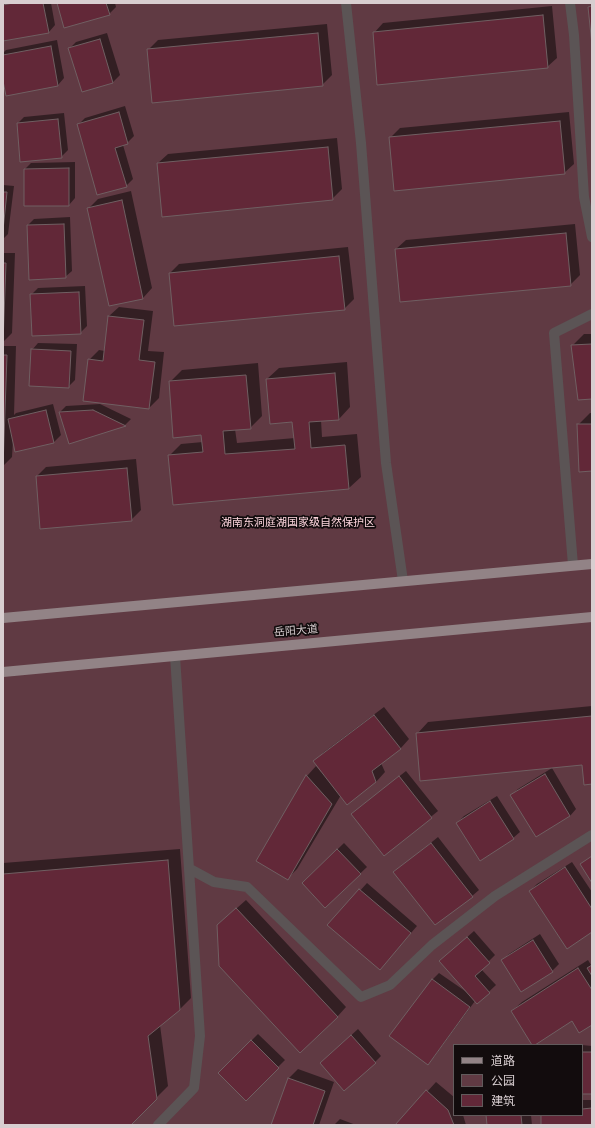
<!DOCTYPE html>
<html>
<head>
<meta charset="utf-8">
<style>
	body { margin:0 }
	#map { position:relative; width:595px; height:1128px; overflow:hidden; background:#2e2023; font-family:Overpass,"Noto Sans SC",sans-serif }
	canvas { display:block }
	.frame { position:absolute; inset:0; border:4px solid #d8ced0; pointer-events:none }
	.legend { position:absolute; left:453px; top:1044px; width:130px; height:72px; box-sizing:border-box; background:#120c0d; border:1px solid #615a5b; margin:0; padding:5px 7px; list-style:none; font-size:12px; color:#d8ced0 }
	.legend li { display:flex; align-items:center; gap:8px; height:20px }
	.legend b { width:20px; border:1px solid #615a5b }
</style>
</head>
<body>
<div id="map">
<canvas width="595" height="1128"></canvas>
<div class="frame"></div>
<ul class="legend">
<li><b style="height:5px;background:#928386"></b>道路</li>
<li><b style="height:11px;background:#603a43"></b>公园</li>
<li><b style="height:11px;background:#622838"></b>建筑</li>
</ul>
</div>
<script>
const ctx = document.querySelector('canvas').getContext('2d');
ctx.lineJoin = 'round';
function fill(path, color) {
  ctx.fillStyle = color;
  ctx.fill(path, 'evenodd');
}
function shape(rows) {
  const path = new Path2D();
  for (const r of rows) {
    path.moveTo(r[0], r[1]);
    for (let i = 2; i < r.length; i += 2) path.lineTo(r[i], r[i + 1]);
  }
  return path;
}
function strokePath(path, color, width, dash) {
  ctx.strokeStyle = color;
  ctx.lineWidth = width;
  ctx.lineCap = dash ? 'butt' : 'round';
  ctx.setLineDash(dash || []);
  ctx.stroke(path);
}
function drawText(font, color, halo, rows, align = 'center') {
  ctx.font = font + ' Overpass,"Noto Sans SC",sans-serif';
  ctx.lineWidth = 3.5;
  ctx.setLineDash([]);
  ctx.textBaseline = 'middle';
  ctx.strokeStyle = halo;
  ctx.fillStyle = color;
  for (const [text, x, y, turn = 0] of rows) {
    ctx.save();
    ctx.translate(x, y);
    ctx.rotate((+turn || 0) * Math.PI / 180);
    ctx.textAlign = isNaN(turn) ? turn : align;
    if (halo) ctx.strokeText(text, 0, 0);
    ctx.fillText(text, 0, 0);
    ctx.restore();
  }
}
const green = shape([
	[3,3,592,3,592,1125,3,1125],
	[454,1045,582,1045,582,1115,454,1115]
]);
const shadow = shape([
	[3,3,51,3,55,25,49,32,3,35],
	[58,3,115,3,116,7,109,14],
	[552,6,557,58,547,67,374,33,383,23],
	[327,24,332,75,322,85,148,50,158,40],
	[107,33,120,75,113,82,83,91,69,49,76,42],
	[57,40,64,78,58,85,7,95,5,86,3,89,3,53,6,50],
	[125,106,134,136,127,143,123,145,133,179,126,186,78,125,85,118],
	[569,112,574,164,564,173,390,138,400,128],
	[64,113,68,150,61,157,18,123,24,117],
	[337,138,342,189,332,199,158,163,168,154],
	[75,162,75,198,69,205,25,169,31,163],
	[3,185,14,186,8,234,3,239],
	[131,191,152,288,143,298,88,209,98,199],
	[70,217,72,271,65,277,28,225,34,219],
	[575,224,580,275,570,285,396,249,406,240],
	[348,247,354,299,344,309,170,273,179,264],
	[3,253,15,253,12,333,3,342],
	[85,286,87,326,80,333,31,295,38,288],
	[119,307,153,311,148,351,164,352,159,398,149,408,84,400,89,360,99,350,105,351,109,316],
	[584,334,592,334,592,398,572,346],
	[38,343,77,344,75,380,68,387,32,350],
	[3,346,16,346,14,415,16,413,53,404,61,435,54,442,16,451,13,440,12,457,3,466],
	[347,362,350,407,339,419,321,420,322,437,357,434,361,477,349,488,169,456,181,444,203,442,202,434,170,382,182,370,258,363,262,416,250,428,235,429,237,443,295,438,293,421,267,379,279,368],
	[100,404,131,419,125,425,70,443,60,412,66,406],
	[590,413,592,413,592,470,578,425],
	[136,459,141,510,131,520,37,476,46,467],
	[592,706,592,783,583,764,417,734,428,722],
	[384,707,409,739,400,749,381,763,385,772,376,782,341,795,297,869,288,878,257,861,307,776,316,766,321,772,322,771,315,761,324,752],
	[552,768,576,809,570,816,536,836,512,795,518,789],
	[406,771,438,811,384,855,359,808],
	[497,796,520,832,513,838,457,823,464,816],
	[438,837,479,890,472,896,395,872],
	[344,843,367,867,325,907,303,883],
	[180,849,191,998,179,1010,160,1025,168,1086,129,1125,3,1125,3,863],
	[572,862,592,892,592,931,530,891,537,884],
	[367,883,417,926,386,962,329,925],
	[246,900,346,1007,337,1017,228,916],
	[474,931,495,955,481,969,496,985,477,1003,475,1001,434,1057,428,1063,391,1036,433,979,439,973,468,993,447,955],
	[540,934,559,964,552,971,521,990,502,961,509,954],
	[588,960,591,965,592,964,592,1023,512,1011,522,1002],
	[358,1029,381,1056,375,1062,321,1063],
	[258,1034,285,1060,246,1099,219,1073],
	[582,1045,592,1046,592,1093,582,1093],
	[298,1069,334,1082,319,1125,272,1125,288,1079],
	[436,1082,454,1097,454,1115,463,1115,466,1125,397,1125],
	[582,1100,592,1100,592,1125,542,1125,542,1115,582,1115],
	[487,1115,531,1115,532,1125,488,1125],
	[340,1119,356,1125,334,1125]
]);
const building = shape([
	[13,3,43,3,49,33,3,41,3,5,13,3],
	[57,3,106,3,110,15,64,28,57,3],
	[592,6,592,45,588,7,592,6],
	[543,15,548,68,377,85,373,32,543,15],
	[318,33,323,86,152,103,147,49,318,33],
	[100,39,113,83,82,92,68,48,100,39],
	[51,46,58,86,6,96,3,81,3,55,51,46],
	[119,112,128,144,115,148,127,187,97,195,77,124,119,112],
	[58,119,62,158,20,162,17,123,58,119],
	[560,121,565,174,394,191,389,137,560,121],
	[328,147,333,200,162,217,157,163,328,147],
	[69,168,69,206,24,206,24,169,69,168],
	[3,192,7,192,3,230,3,192],
	[122,200,143,299,109,306,87,208,122,200],
	[64,224,66,278,29,280,27,225,64,224],
	[566,233,571,286,400,302,395,249,566,233],
	[339,256,345,310,174,326,169,273,339,256],
	[3,263,6,263,3,343,3,263],
	[79,292,81,334,32,336,30,294,79,292],
	[108,316,144,320,139,360,155,362,149,409,83,401,88,359,103,361,108,316],
	[592,344,592,399,578,400,571,345,592,344],
	[31,349,71,351,69,388,29,386,31,349],
	[3,355,7,355,3,467,3,355],
	[335,373,339,420,309,422,311,448,345,445,349,489,173,505,168,455,203,452,201,435,173,438,169,381,246,375,251,429,223,431,225,454,295,449,292,422,270,424,266,379,335,373],
	[46,410,54,443,15,452,8,419,46,410],
	[93,410,126,426,69,444,59,412,93,410],
	[577,424,592,424,592,471,579,472,577,424],
	[127,468,132,521,40,529,36,476,127,468],
	[374,715,401,749,372,771,376,782,347,805,313,761,374,715],
	[592,716,592,784,584,785,582,765,420,781,416,733,592,716],
	[545,774,570,816,536,837,510,795,545,774],
	[306,775,332,804,288,880,256,861,306,775],
	[399,776,432,818,384,856,351,814,399,776],
	[490,801,514,839,480,861,456,823,490,801],
	[431,843,473,897,435,925,393,872,431,843],
	[337,849,361,874,325,908,302,883,337,849],
	[592,856,592,883,580,864,592,856],
	[168,860,180,1010,148,1036,157,1099,131,1125,3,1125,3,874,168,860],
	[565,867,592,909,592,932,567,949,529,891,565,867],
	[359,889,411,933,380,970,327,925,359,889],
	[236,908,338,1017,300,1053,219,966,217,925,236,908],
	[467,937,490,963,475,976,490,993,477,1004,439,961,467,937],
	[533,940,553,972,521,992,501,960,533,940],
	[592,965,592,976,587,968,592,965],
	[578,968,592,990,592,1025,579,1033,572,1021,535,1045,532,1045,511,1011,578,968],
	[432,979,470,1007,428,1065,389,1036,432,979],
	[351,1035,376,1063,344,1091,320,1063,351,1035],
	[251,1040,279,1068,246,1101,218,1073,251,1040],
	[582,1052,592,1052,592,1094,582,1094,582,1052],
	[288,1078,325,1091,313,1125,271,1125,288,1078],
	[426,1090,448,1110,454,1125,395,1125,426,1090],
	[592,1108,592,1125,541,1125,541,1115,582,1115,582,1109,592,1108],
	[486,1115,521,1115,522,1125,487,1125,486,1115]
]);
const minor = shape([
	[346,3,361,143,386,463,403,581],
	[570,3,574,35,584,197,592,237],
	[573,565,554,333,592,314],
	[190,869,214,882,247,887,361,997,390,985,432,945,495,896,592,835],
	[158,1125,194,1088,200,1036,175,656]
]);
const primary = shape([
	[3,618,592,564],
	[3,672,592,617]
]);
const parkNames = [
	["湖南东洞庭湖国家级自然保护区",298,524]
];
const streetNames = [
	["岳阳大道",296,632,-5]
];
fill(green, '#603a43');
fill(shadow, '#0007');
fill(building, '#622838');
strokePath(building, '#705f62', 1);
strokePath(minor, '#5b5455', 10);
strokePath(primary, '#928386', 10);
drawText('11px', '#fdd5dd', '#120c0d', parkNames);
drawText('11px', '#d8ced0', '#120c0d', streetNames);
</script>
</body>
</html>
